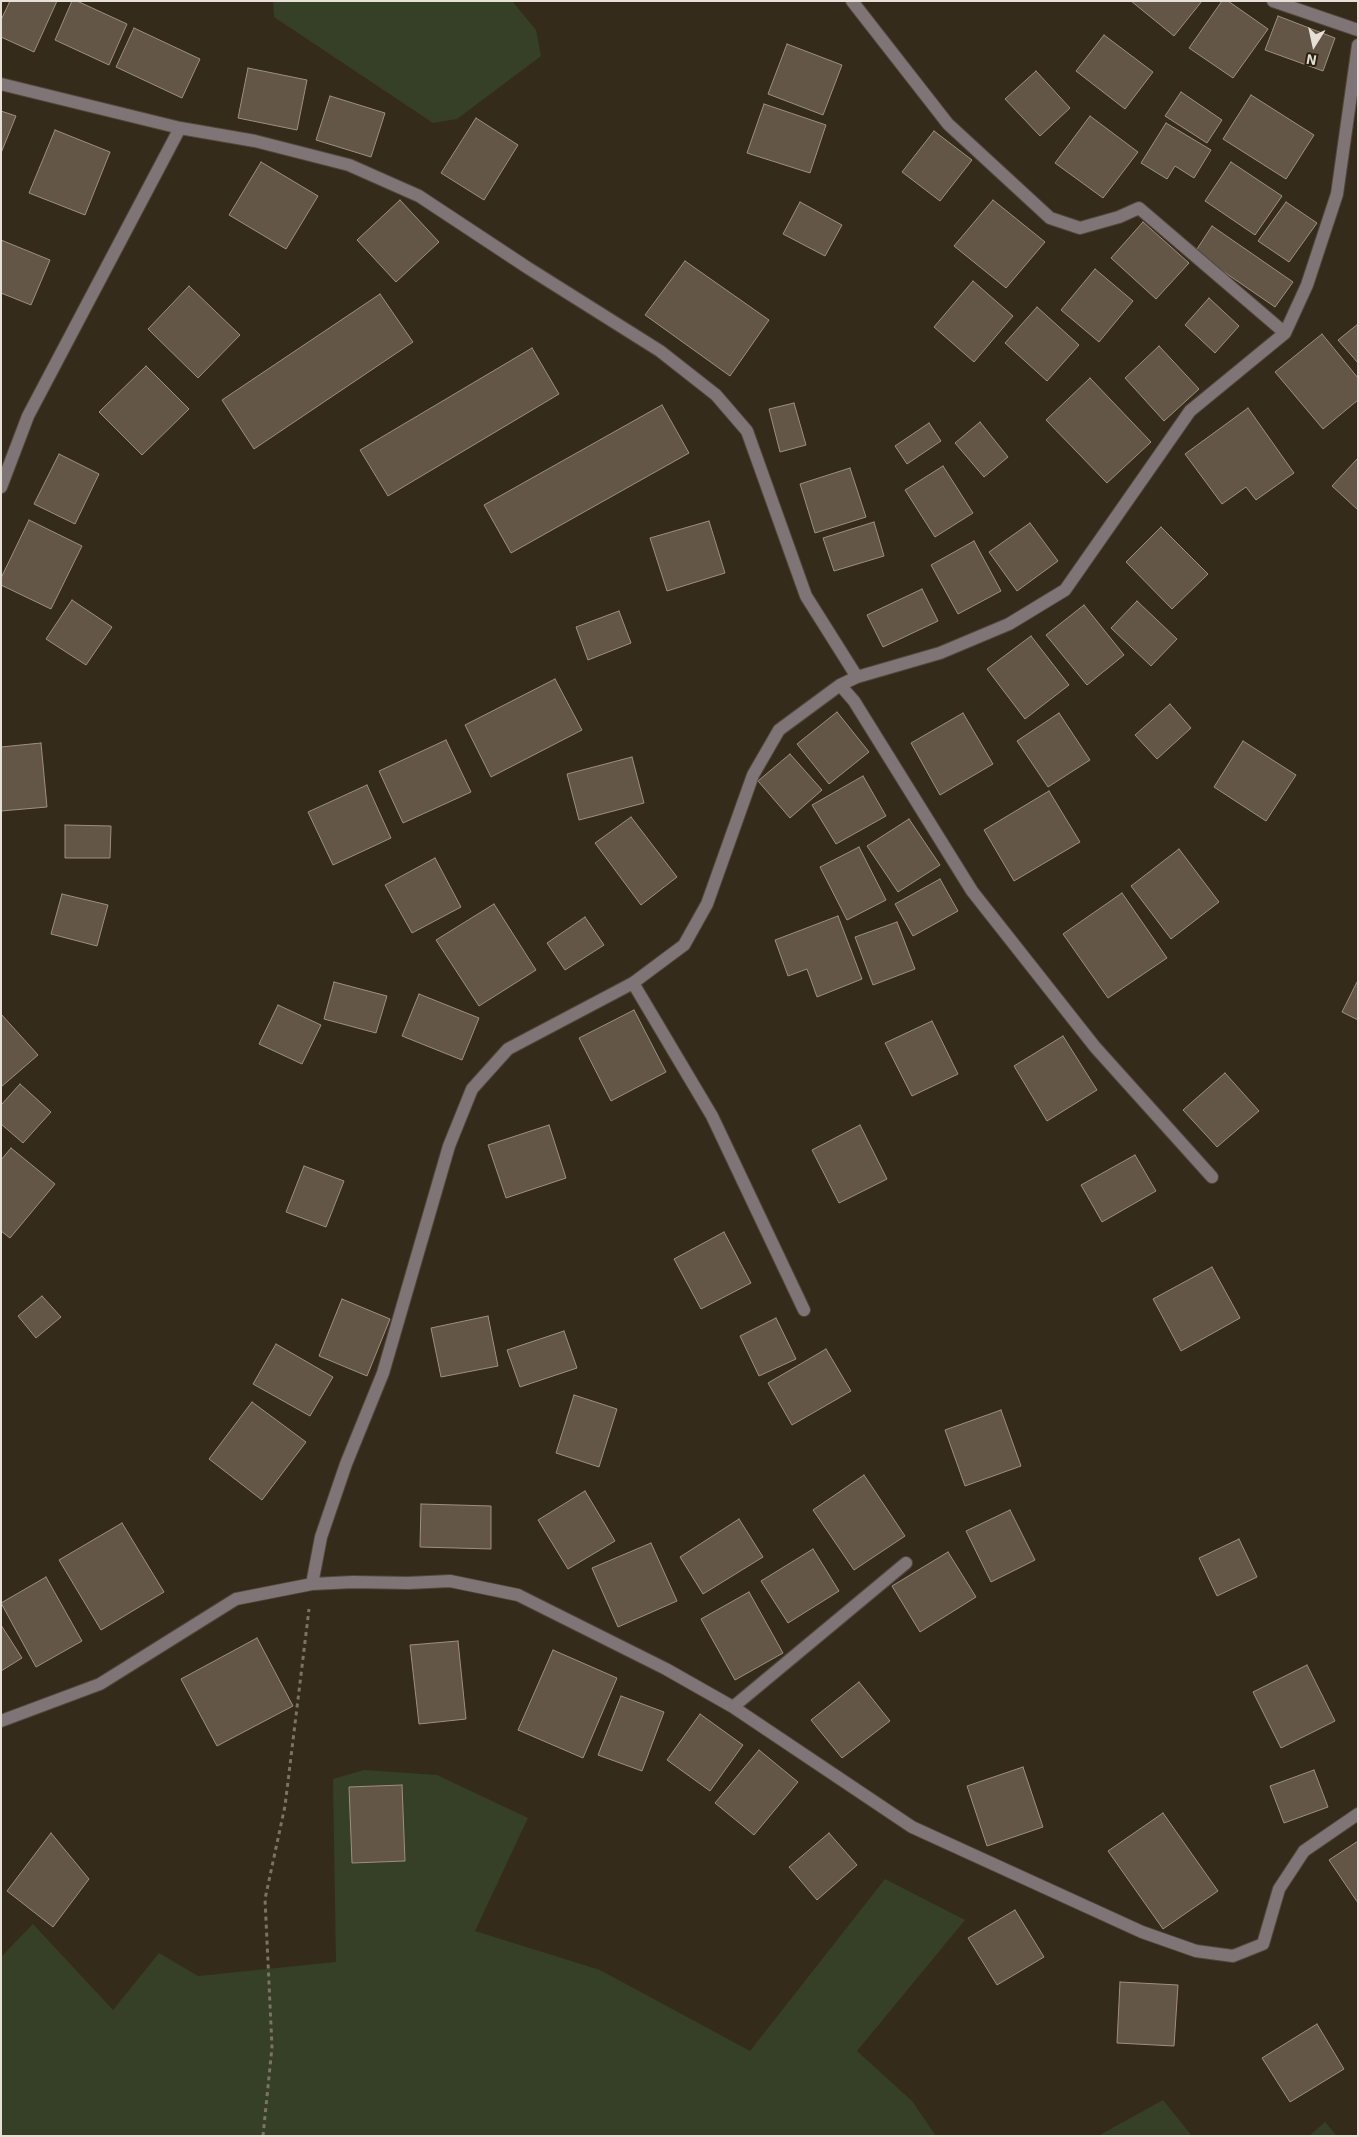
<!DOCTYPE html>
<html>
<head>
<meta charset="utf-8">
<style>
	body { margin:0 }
	#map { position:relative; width:1359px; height:2137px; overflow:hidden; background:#352b1b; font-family:"Exo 2",sans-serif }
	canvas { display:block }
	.frame { position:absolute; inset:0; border:2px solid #e7e0d6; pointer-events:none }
	.north { position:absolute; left:1289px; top:20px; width:50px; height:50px; -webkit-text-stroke:4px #2b2112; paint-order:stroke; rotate:190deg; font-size:14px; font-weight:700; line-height:20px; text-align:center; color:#e7e0d6 }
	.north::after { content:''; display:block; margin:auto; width:18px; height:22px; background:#e7e0d6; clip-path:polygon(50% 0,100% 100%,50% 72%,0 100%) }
</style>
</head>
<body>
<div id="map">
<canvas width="1359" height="2137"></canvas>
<div class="frame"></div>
<div class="north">N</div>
</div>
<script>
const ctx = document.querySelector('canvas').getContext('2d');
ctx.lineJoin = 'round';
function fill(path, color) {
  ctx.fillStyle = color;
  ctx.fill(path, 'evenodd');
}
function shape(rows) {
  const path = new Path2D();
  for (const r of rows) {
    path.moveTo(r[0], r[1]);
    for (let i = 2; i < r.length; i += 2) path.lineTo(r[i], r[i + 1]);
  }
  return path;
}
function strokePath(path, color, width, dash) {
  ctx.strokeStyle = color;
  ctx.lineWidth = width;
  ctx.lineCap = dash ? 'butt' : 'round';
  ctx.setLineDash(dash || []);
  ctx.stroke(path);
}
const green = shape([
	[273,1,512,1,536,30,541,56,457,119,433,123,274,17],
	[364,1770,437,1775,528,1818,475,1931,600,1970,750,2051,885,1879,965,1920,857,2051,912,2101,936,2136,1,2136,1,1957,33,1924,113,2010,159,1953,198,1976,336,1962,333,1779],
	[1163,2100,1192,2136,1098,2136],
	[1325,2122,1337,2136,1309,2136]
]);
const building = shape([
	[10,1,57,1,34,52,1,37,1,20,10,1],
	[72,1,77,1,127,24,109,65,55,40,72,1],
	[1131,1,1202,1,1174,36,1131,1],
	[1222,1,1228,1,1268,29,1233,78,1189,48,1222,1],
	[1278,16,1335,38,1323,71,1265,50,1278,16],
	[134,28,200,59,182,98,116,67,134,28],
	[1104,35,1153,72,1125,109,1076,71,1104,35],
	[787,44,842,65,823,115,768,94,787,44],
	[248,68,307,80,297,130,238,118,248,68],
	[1036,71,1070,108,1040,136,1005,99,1036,71],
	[1181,92,1222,120,1207,143,1165,116,1181,92],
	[1251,95,1314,135,1286,179,1223,139,1251,95],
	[330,96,385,113,371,157,316,140,330,96],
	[764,104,826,125,810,173,747,153,764,104],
	[1,111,16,116,1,153,1,111],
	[1090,116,1138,152,1103,198,1055,163,1090,116],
	[476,118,518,145,484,200,441,173,476,118],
	[1166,123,1211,150,1194,178,1175,166,1167,179,1141,163,1166,123],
	[55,130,110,152,85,215,29,193,55,130],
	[934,131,972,160,940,201,902,172,934,131],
	[261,162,318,196,286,249,229,215,261,162],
	[1231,162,1282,196,1255,235,1205,201,1231,162],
	[400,200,439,242,396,282,357,240,400,200],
	[993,200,1045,242,1006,288,954,246,993,200],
	[800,202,842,225,825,256,783,234,800,202],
	[1286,202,1317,223,1289,262,1258,241,1286,202],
	[1143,222,1189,263,1156,299,1111,258,1143,222],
	[1212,226,1293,282,1275,307,1195,252,1212,226],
	[1,240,50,260,31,305,1,293,1,240],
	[685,261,769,320,730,376,645,315,685,261],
	[1095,269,1133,301,1099,342,1061,310,1095,269],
	[973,281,1013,316,974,362,934,327,973,281],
	[189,286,240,335,198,378,148,329,189,286],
	[380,294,413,342,254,449,222,400,380,294],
	[1209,298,1239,326,1215,353,1185,325,1209,298],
	[1037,307,1079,345,1047,381,1005,343,1037,307],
	[1358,324,1358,363,1338,340,1358,324],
	[1322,334,1358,378,1358,400,1323,429,1275,372,1322,334],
	[1159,346,1199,389,1164,421,1125,378,1159,346],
	[532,348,559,394,388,496,360,450,532,348],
	[146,366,189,409,142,455,99,412,146,366],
	[1090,378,1151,442,1107,483,1046,420,1090,378],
	[794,403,806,445,780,452,769,409,794,403],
	[662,405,689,453,511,553,484,505,662,405],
	[1248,408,1294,473,1256,500,1246,487,1222,504,1185,454,1248,408],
	[980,422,1008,457,984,477,955,443,980,422],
	[929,423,941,441,907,464,895,446,929,423],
	[59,454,99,474,75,524,34,504,59,454],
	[1358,458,1358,510,1332,486,1358,458],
	[943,466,973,513,935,537,905,490,943,466],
	[850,468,866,517,815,533,800,484,850,468],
	[29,520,82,546,51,609,1,585,1,578,29,520],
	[709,521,725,573,667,591,650,538,709,521],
	[874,522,884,556,834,571,823,538,874,522],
	[1030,523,1058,561,1017,591,989,552,1030,523],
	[1161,527,1208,574,1172,609,1126,562,1161,527],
	[974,541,1001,591,958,614,931,565,974,541],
	[922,589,938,621,883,647,867,615,922,589],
	[72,600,112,627,86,665,46,639,72,600],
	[1137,601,1177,639,1151,666,1111,628,1137,601],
	[1084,605,1124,655,1087,685,1046,635,1084,605],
	[619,611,631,643,588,660,576,627,619,611],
	[1031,636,1069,685,1025,719,987,669,1031,636],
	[555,679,582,730,491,777,465,725,555,679],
	[1170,704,1191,728,1157,759,1135,735,1170,704],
	[837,712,869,752,829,784,797,744,837,712],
	[963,713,993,764,940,795,911,743,963,713],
	[1059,713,1090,760,1048,787,1017,741,1059,713],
	[446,740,471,792,403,823,379,771,446,740],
	[1243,741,1296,775,1266,821,1214,787,1243,741],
	[41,743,47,807,1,811,1,747,41,743],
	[790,754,822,790,790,818,758,781,790,754],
	[632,757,644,803,579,820,567,774,632,757],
	[863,776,886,816,836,844,812,805,863,776],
	[367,785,391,838,333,865,308,812,367,785],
	[1049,791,1080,842,1014,881,984,830,1049,791],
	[631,817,677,877,641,905,595,843,631,817],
	[909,819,940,865,898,892,867,846,909,819],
	[65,825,111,826,110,858,65,858,65,825],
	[859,847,886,900,847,920,820,867,859,847],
	[1179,849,1219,902,1171,939,1131,886,1179,849],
	[435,858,461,907,412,933,385,885,435,858],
	[940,879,958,911,913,936,895,904,940,879],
	[1122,893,1167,958,1108,998,1063,934,1122,893],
	[62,894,108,905,97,946,51,934,62,894],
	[494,904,536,970,479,1006,436,940,494,904],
	[838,916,862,979,817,997,807,969,788,976,775,940,838,916],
	[585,917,604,945,565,970,547,943,585,917],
	[897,922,915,969,873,985,855,937,897,922],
	[1358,980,1358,1020,1342,1012,1358,980],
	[334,982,387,996,376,1033,324,1019,334,982],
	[419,994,479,1018,462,1060,402,1036,419,994],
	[278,1005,321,1025,302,1064,259,1044,278,1005],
	[634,1010,666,1072,611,1101,579,1038,634,1010],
	[1,1014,38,1055,1,1087,1,1014],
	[932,1021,958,1074,912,1096,885,1043,932,1021],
	[1063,1036,1097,1090,1047,1121,1014,1066,1063,1036],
	[1225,1073,1259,1111,1217,1147,1183,1110,1225,1073],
	[20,1084,51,1112,23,1143,1,1124,1,1105,20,1084],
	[549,1125,566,1178,506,1198,488,1145,549,1125],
	[860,1125,887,1179,839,1203,812,1150,860,1125],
	[11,1148,55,1184,10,1238,1,1231,1,1160,11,1148],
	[1135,1155,1156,1191,1102,1222,1081,1185,1135,1155],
	[304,1166,344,1181,326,1227,286,1212,304,1166],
	[724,1232,751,1283,701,1309,674,1259,724,1232],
	[1212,1267,1240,1318,1181,1351,1153,1299,1212,1267],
	[42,1296,61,1317,36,1338,18,1316,42,1296],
	[342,1299,390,1319,367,1376,319,1356,342,1299],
	[488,1316,498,1366,441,1377,431,1328,488,1316],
	[776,1318,796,1359,759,1376,740,1336,776,1318],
	[564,1331,577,1368,520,1387,507,1350,564,1331],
	[276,1344,333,1377,310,1416,253,1384,276,1344],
	[826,1349,851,1391,792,1425,768,1383,826,1349],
	[574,1395,617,1409,599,1467,556,1453,574,1395],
	[252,1402,306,1442,262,1500,209,1459,252,1402],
	[1001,1410,1021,1466,965,1486,945,1430,1001,1410],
	[864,1475,905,1536,854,1570,813,1510,864,1475],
	[585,1491,615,1541,568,1569,538,1520,585,1491],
	[421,1504,491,1506,491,1549,420,1547,421,1504],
	[1010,1510,1035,1560,991,1582,966,1531,1010,1510],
	[739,1519,763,1557,703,1594,680,1557,739,1519],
	[122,1523,164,1592,101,1630,59,1560,122,1523],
	[1239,1539,1257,1577,1217,1596,1199,1558,1239,1539],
	[651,1543,677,1601,618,1627,592,1568,651,1543],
	[813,1549,839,1591,788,1623,761,1581,813,1549],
	[948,1552,976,1597,920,1632,892,1586,948,1552],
	[46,1577,82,1641,36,1667,1,1603,46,1577],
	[749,1592,783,1653,735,1680,701,1619,749,1592],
	[1,1625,22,1658,1,1671,1,1625],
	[257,1638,293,1706,217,1746,181,1679,257,1638],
	[458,1641,466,1719,419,1724,410,1645,458,1641],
	[553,1650,617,1678,583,1758,518,1730,553,1650],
	[1307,1665,1335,1721,1281,1748,1253,1692,1307,1665],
	[859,1682,890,1721,842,1758,811,1720,859,1682],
	[621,1696,664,1712,642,1771,598,1755,621,1696],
	[700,1714,743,1745,710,1791,667,1760,700,1714],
	[759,1750,798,1782,754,1835,715,1803,759,1750],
	[1023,1767,1043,1827,987,1846,967,1786,1023,1767],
	[1314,1770,1328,1807,1284,1823,1270,1786,1314,1770],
	[402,1785,405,1861,352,1863,349,1787,402,1785],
	[1163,1813,1218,1891,1163,1929,1108,1851,1163,1813],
	[51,1833,89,1879,53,1927,7,1891,51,1833],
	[829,1833,857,1865,817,1900,789,1867,829,1833],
	[1358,1841,1358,1903,1329,1860,1358,1841],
	[1015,1910,1044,1957,997,1985,968,1938,1015,1910],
	[1120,1982,1178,1985,1174,2046,1117,2043,1120,1982],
	[1317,2024,1344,2069,1290,2102,1262,2058,1317,2024]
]);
const path = shape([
	[263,2136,272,2047,265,1899,285,1806,309,1609]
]);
const minor = shape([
	[852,1,948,124,1050,218,1080,228,1119,217,1139,208,1285,333],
	[1273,1,1358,30],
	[1,84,180,128,28,416,1,487],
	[180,128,255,141,349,165,419,196,528,268,660,351,716,395,747,431,806,596,857,677,940,653,1009,624,1065,590,1190,411,1285,333,1307,285,1337,194,1358,45],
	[840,685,854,701,972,891,1095,1047,1212,1177],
	[633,983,712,1116,804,1310],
	[312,1584,353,1582,408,1583,450,1581,518,1595,666,1669,733,1707,912,1827,1142,1932,1196,1951,1233,1956,1263,1944,1279,1889,1304,1851,1358,1814],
	[733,1707,906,1563],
	[1,1721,100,1684,236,1599,312,1584,321,1537,346,1464,383,1373,449,1146,472,1089,508,1049,633,983,684,945,707,904,753,775,779,730,840,685,857,677]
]);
fill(green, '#354026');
fill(building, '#645647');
strokePath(building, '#9f8f7f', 1);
strokePath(minor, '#514839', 14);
strokePath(path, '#7c7366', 3, [4, 4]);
strokePath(minor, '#7f7476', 12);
</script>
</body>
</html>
